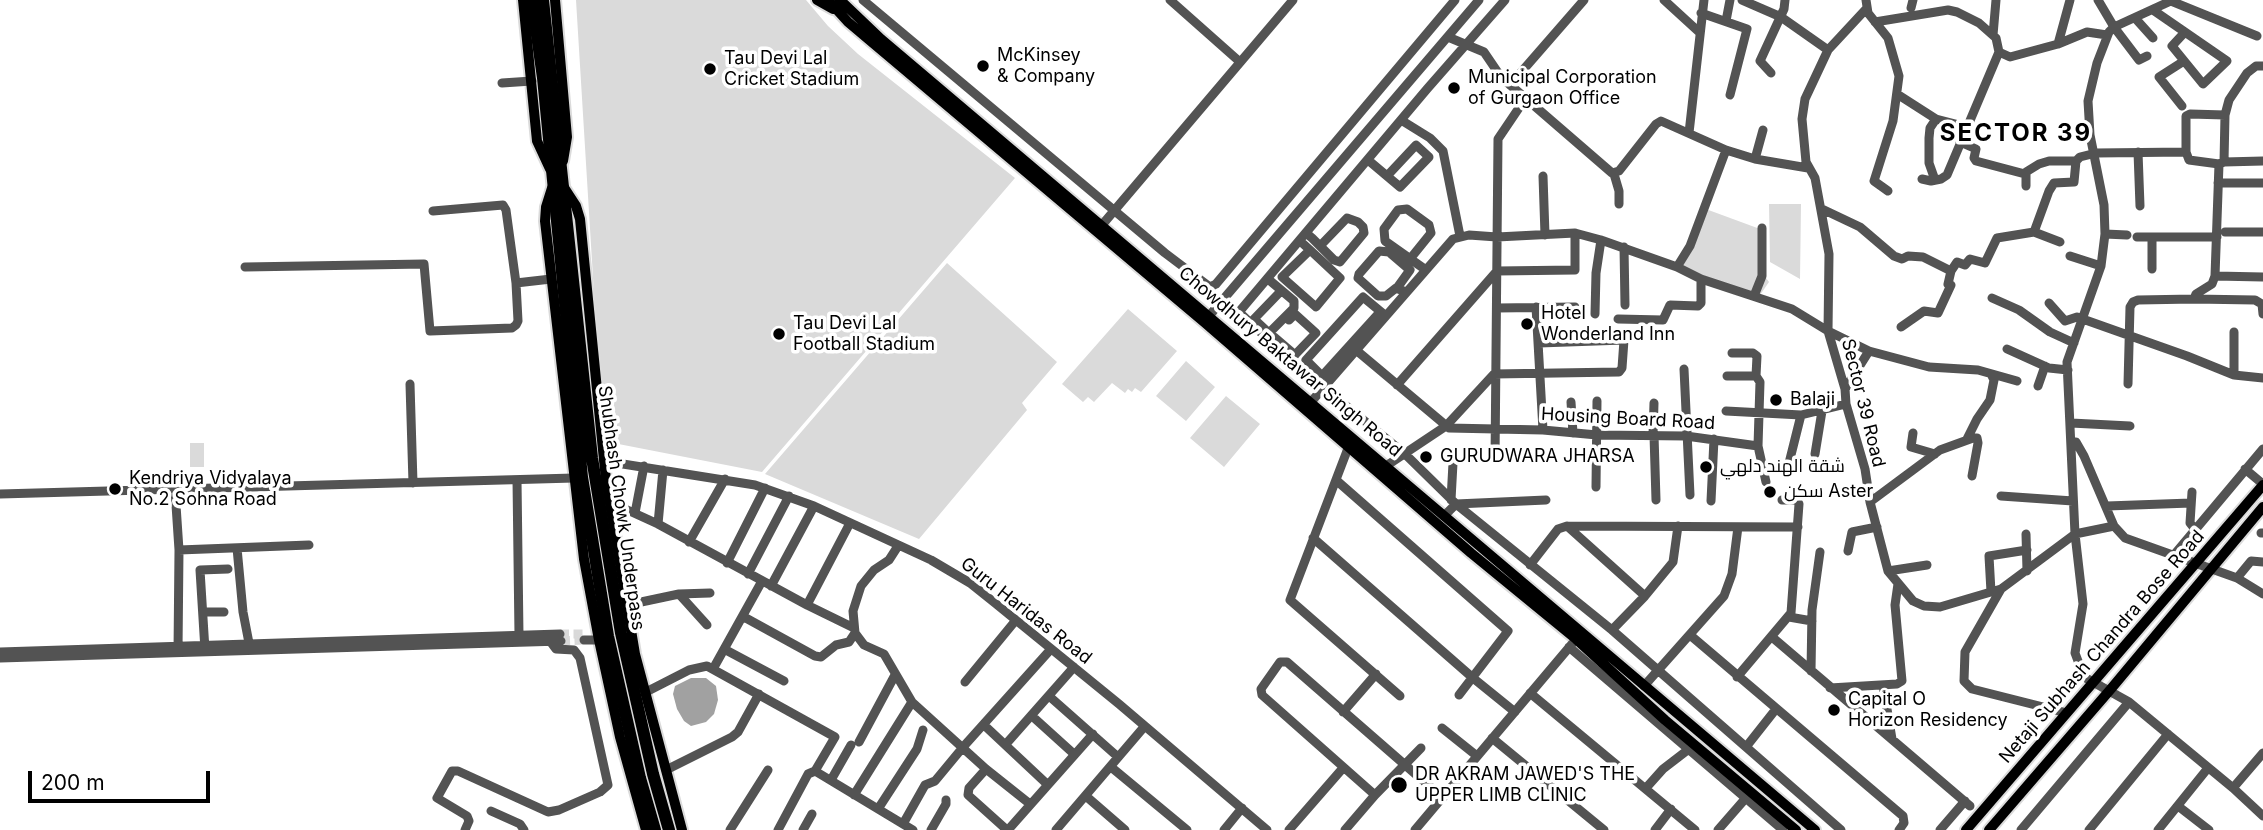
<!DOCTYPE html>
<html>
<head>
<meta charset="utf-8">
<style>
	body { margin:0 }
	#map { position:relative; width:2263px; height:830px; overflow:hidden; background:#fff; font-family:Inter,sans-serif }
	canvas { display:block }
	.scale { position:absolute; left:28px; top:771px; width:182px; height:32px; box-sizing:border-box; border:4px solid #000; border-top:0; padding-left:9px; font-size:21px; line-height:24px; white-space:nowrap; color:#000; -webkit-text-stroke:5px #fff; paint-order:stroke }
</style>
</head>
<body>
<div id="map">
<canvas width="2263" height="830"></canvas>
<div class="scale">200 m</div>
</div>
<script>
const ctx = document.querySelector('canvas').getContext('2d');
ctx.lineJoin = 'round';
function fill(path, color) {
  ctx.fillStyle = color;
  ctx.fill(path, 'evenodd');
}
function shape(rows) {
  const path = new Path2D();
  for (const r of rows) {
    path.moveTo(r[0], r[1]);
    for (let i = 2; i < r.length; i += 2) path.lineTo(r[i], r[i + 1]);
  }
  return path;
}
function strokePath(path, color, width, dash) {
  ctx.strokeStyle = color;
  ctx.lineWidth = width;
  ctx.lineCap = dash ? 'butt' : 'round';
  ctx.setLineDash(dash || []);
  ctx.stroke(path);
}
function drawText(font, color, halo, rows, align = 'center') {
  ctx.font = font + ' Inter,Cairo,sans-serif';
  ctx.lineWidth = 7;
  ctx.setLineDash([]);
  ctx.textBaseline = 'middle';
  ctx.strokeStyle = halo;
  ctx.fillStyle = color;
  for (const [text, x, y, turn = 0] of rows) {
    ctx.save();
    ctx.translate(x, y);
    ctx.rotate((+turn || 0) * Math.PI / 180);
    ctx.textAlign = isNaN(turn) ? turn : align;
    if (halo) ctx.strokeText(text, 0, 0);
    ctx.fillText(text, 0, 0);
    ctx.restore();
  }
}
const green = shape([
	[576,0,806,0,828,26,858,54,1015,178,762,472,603,441],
	[1769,204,1801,204,1800,279,1770,262],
	[1703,208,1760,229,1761,271,1769,282,1760,295,1677,267],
	[947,263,1057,362,1022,403,1027,410,919,539,765,474],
	[1128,309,1177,351,1141,392,1135,388,1132,392,1128,389,1125,393,1112,383,1094,402,1088,397,1083,402,1062,384],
	[1186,361,1215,387,1186,421,1156,396],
	[1226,396,1260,424,1224,467,1190,438],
	[190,443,204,443,204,467,190,467]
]);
const water = shape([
	[691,678,706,678,716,686,718,700,714,714,706,722,691,726,684,721,677,709,673,694,675,686]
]);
const minorTunnel = shape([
	[560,634,584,634],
	[561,641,584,640]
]);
const minor = shape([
	[863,0,1165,253,1210,287,1216,284,1455,0],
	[1170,0,1240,62],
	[1505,0,1427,89,1239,312,1290,360,1405,454,1456,504,1612,630,1841,830],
	[1664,0,1699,32],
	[1742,0,1781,17,1828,50],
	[1866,0,1868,13,1888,38,1899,76,1893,121,1874,181,1888,191],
	[2098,0,2114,27,2139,60,2147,56],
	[2173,0,2114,27,2109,32,2097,63,2088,101,2090,135,2104,205,2105,234,2101,266,2067,362,2075,534,2083,604,2075,653,2084,677,2129,702,2233,788,2263,816],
	[2171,1,2257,36],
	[1867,8,1828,50,1805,99,1802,119,1806,162,1815,178,1829,254,1828,331,1845,389,1846,404,1865,469,1870,502,1888,571,1913,601,1924,606,1940,607,2001,589,2075,534,2114,526],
	[1911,8,1913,0],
	[2153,10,2227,61,2203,84,2172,46,2185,32],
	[1701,13,1747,29,1730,95],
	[2135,18,2153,38],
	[1726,21,1730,0],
	[1875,22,1948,10,1957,12,1979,23,1996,38,1999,52,2010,57,2058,44,2087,32,2107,35],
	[1993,35,1996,0],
	[1448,37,1484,52,1501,77,1612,173,1619,171,1656,124,1661,121,1726,150,1755,159,1808,168],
	[2058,44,2070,0],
	[1771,73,1760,61,1784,9,1785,0],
	[502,83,532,81],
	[1510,85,1584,0],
	[1897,94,1936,119],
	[2182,106,2159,77,2184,61],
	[2225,115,2190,114,2186,116,2186,152,2189,160,2219,164,2224,162,2263,161],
	[1401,120,1430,138,1443,151,1460,236],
	[1689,133,1704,0],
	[1960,142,1976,149,1974,158,1976,161,2025,174],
	[2138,152,2140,206],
	[1755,159,1763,130],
	[1368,160,1400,187,1429,157,1416,145,1387,176],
	[2224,162,2225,115,2229,100,2247,73,2256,66,2263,66],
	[1614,174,1619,191,1619,204],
	[1543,176,1545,235],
	[1922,179,1931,181,1941,179,1947,175,1999,52],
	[1935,180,1929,163,1929,138,1930,128,1936,119,1967,127],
	[2218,183,2263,183],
	[2026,186,2026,172,2039,164,2049,161,2076,161],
	[1822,209,1860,227,1894,256,1902,259,1908,256,1923,257,1951,271,1957,262,1965,265,1970,259,1985,263,1997,238,2034,232,2049,191,2054,183,2074,182,2076,161,2080,157,2096,153,2186,152],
	[1102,225,1293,0],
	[2034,232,2060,242],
	[2225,232,2263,232],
	[1306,233,1312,238,1334,260,1340,262,1364,233,1363,227,1358,222,1347,218,1320,246],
	[2105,234,2127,235],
	[2137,237,2217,237],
	[2152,237,2152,269],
	[1300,241,1310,250,1340,278,1316,307,1282,277,1310,250],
	[1624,247,1625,305],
	[2070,256,2101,266],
	[1410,259,1431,233,1429,225,1407,209,1398,210,1384,229,1385,241,1426,270],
	[245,267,424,264,430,331,512,328,516,325,518,321,516,283,506,210,503,205,433,211],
	[1677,267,1690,246,1726,150],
	[2215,276,2263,277],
	[1268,279,1294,301,1294,308,1269,333,1254,319,1281,291],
	[516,283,551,279],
	[1397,288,1410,270,1389,252,1379,251,1359,274,1358,278,1378,296,1386,296,1396,288,1406,292],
	[1754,296,1762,276,1762,228],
	[1992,298,2019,310,2050,332,2074,343],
	[2194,299,2255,300,2262,304,2263,314],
	[2049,303,2065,321,2077,317,2187,356,2234,375,2263,378],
	[1536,307,1543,430],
	[1497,308,1575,307],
	[1380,312,1322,376,1306,360,1363,297,1386,316],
	[1595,314,1596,273,1601,240],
	[1209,316,1479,0],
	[1618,319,1663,320,1670,305,1698,306,1701,303,1701,279],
	[1289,320,1295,314,1316,333,1290,360],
	[1901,327,1924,311,1938,313,1951,285,1948,284,1951,271],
	[2234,332,2234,375],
	[1274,337,1295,355],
	[2007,349,2049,368,2068,370],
	[1356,350,1449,428,1543,430,1597,435,1686,436,1758,446],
	[1732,353,1753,353,1757,356,1756,376,1760,382,1758,446,1766,482],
	[1684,369,1690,495],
	[1727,376,1756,376],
	[410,384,413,483],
	[2128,384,2130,307,2133,302,2138,300,2194,299,2196,294,2212,284,2215,276,2219,164],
	[1397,385,1497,271,1575,270,1575,233],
	[2038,386,2045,366],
	[1845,389,1869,351],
	[1311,402,1453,239,1469,235,1497,237,1575,233,1601,240,1677,267,1701,279,1792,309,1828,331,1869,351,1929,367,1978,370,2017,381],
	[1571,402,1573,433],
	[1726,411,1801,415,1846,404],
	[2071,423,2130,426],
	[1913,433,1911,447,1935,454],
	[1653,435,1654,403],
	[1654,435,1656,500],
	[1967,439,1977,419,1990,400,1994,380,1992,376],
	[2072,442,2076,442,2084,456,2114,526,2125,538,2237,578,2263,594],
	[1350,443,1290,600,1400,696],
	[1815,454,1822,411],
	[1495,460,1498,139,1525,99],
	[604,461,755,485,814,506,931,560,970,583,995,603,1119,704,1267,830],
	[1789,463,1801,415],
	[1386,466,1446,426,1494,374,1619,372,1622,368,1624,340,1539,343],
	[2245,469,2263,484],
	[517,480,519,636],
	[1336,480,1508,631,1459,695],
	[1596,487,1597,401],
	[175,490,179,550,178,651],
	[2192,492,2190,523,2194,528],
	[0,494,574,478],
	[2001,496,2073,501],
	[1451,500,1453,463],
	[1711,501,1714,439],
	[1870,502,1940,450,1973,438,1977,438,1978,443,1972,476],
	[2107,506,2191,503],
	[623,508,658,524,807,605,854,628],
	[635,513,644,466],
	[1444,516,1456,504,1546,500],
	[658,524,663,470],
	[1567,526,1645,596],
	[2261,533,2263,533],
	[2026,534,2027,571],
	[1313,538,1473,678,1515,712],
	[689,542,725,479],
	[898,546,889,560,874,570,861,586,853,611,855,633,864,645,884,654,912,702,986,769,1030,804],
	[237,548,243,612,249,643],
	[179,550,309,545],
	[1848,551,1852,532,1877,527],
	[2174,555,2263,449],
	[727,563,765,488],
	[1530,565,1558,529,1567,526,1798,527],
	[1888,571,1927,565],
	[748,574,789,496],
	[2237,578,2251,561,2263,562],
	[771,586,814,506],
	[2001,589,1965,652,1964,681,1972,689,2067,713],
	[1991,592,1989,556,2027,550],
	[679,594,707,625],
	[627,605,679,594,710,593],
	[807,605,850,523],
	[203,612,224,612],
	[744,617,815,656,821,657,836,645,849,642,855,633],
	[1789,617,1812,621],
	[1612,630,1645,596,1673,562,1678,526],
	[1690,635,1903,816,1904,823,1899,830],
	[1772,637,1970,806],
	[584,640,599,640],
	[1569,647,1783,830],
	[724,649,784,681],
	[205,650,200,570,228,569],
	[0,652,560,634],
	[0,658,561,641],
	[713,669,762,581],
	[1811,671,1812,610,1820,552],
	[1737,677,1791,613,1799,504,1797,500,1782,500],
	[965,682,1016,620],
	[1883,685,1892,739],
	[1644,686,1724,596,1732,574,1738,527],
	[1830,688,1897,684,1902,681,1895,605,1898,584],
	[646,692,689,670,707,666,835,737,815,771,808,774,778,830],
	[1530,693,1695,830],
	[1049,696,1118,757],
	[1343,712,1376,674],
	[1032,716,1074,754],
	[984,725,1048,785],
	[1442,728,1477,756],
	[1492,738,1604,830],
	[859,742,895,675],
	[1006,744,1074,667],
	[1746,747,1776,709],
	[1111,767,1187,830],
	[986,769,969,788,968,795,1007,830],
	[666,770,732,737,738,732,759,694],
	[815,771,913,830],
	[831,780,851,745],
	[1646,788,1663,769,1689,749],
	[2233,788,2263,753],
	[854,795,912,702],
	[1375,795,1262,695,1261,689,1280,662,1287,662,1443,798],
	[1087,797,1125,830],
	[2178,806,2209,830],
	[878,809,917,749,923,730],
	[491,811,520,824,524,830],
	[903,824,925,785,935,781,964,746,1051,649],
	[465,830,469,821,467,816,437,798,452,771,458,771,548,812,559,810,600,792,608,785,580,658,574,650,556,649,550,641],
	[730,830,768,770],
	[803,830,812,814],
	[931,830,946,804,946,800],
	[1008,830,1093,734],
	[1056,830,1144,727],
	[1224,830,1242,808],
	[1289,830,1343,768],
	[1345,830,1375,795,1421,748],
	[1415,830,1572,644],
	[1655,830,1671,809],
	[1718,830,1745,799],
	[1940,830,1965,801],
	[2021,830,2129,702],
	[2089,830,2168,734],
	[2158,830,2208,768]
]);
const major = shape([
	[523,0,537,141,550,169],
	[555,0,567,137,563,161],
	[817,0,833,9],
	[828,0,848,22,1204,322,1471,553,1576,639,1665,720,1796,830],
	[840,0,881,39,1815,830],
	[563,186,576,206,580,219,606,480,635,654,682,830],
	[552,188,546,207,545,221,584,559,599,640,620,737,646,830],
	[1966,830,2263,485],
	[1989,830,2110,690,2263,507]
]);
const highway = shape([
	[532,0,543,78,582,477,608,636,640,778,655,830],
	[543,0,592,458,621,633,653,774,669,830]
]);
const markers = [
	[983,66,7,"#000"],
	[710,69,7,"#000"],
	[1454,88,7,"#000"],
	[1527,324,7,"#000"],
	[779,334,7,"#000"],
	[1776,400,7,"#000"],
	[1426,457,7,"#000"],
	[1706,467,7,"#000"],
	[115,489,7,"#000"],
	[1770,492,7,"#000"],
	[1834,710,7,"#000"],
	[1399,785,9,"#000"]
];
const poiNames = [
	["McKinsey",997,56],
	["& Company",997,77],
	["Tau Devi Lal",724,59],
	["Cricket Stadium",724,80],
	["Municipal Corporation",1468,78],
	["of Gurgaon Office",1468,99],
	["Hotel",1541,314],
	["Wonderland Inn",1541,335],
	["Tau Devi Lal",793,324],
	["Football Stadium",793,345],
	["Balaji",1790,400],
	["GURUDWARA JHARSA",1440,457],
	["شقة الهند دلهي",1720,467],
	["Kendriya Vidyalaya",129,479],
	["No.2 Sohna Road",129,500],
	["سكن Aster",1784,492],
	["Capital O",1848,700],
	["Horizon Residency",1848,721],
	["DR AKRAM JAWED'S THE",1415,775],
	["UPPER LIMB CLINIC",1415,796]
];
const streetNames = [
	["Chowdhury Baktawar Singh Road",1290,362,40],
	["Sector 39 Road",1863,403,76],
	["Housing Board Road",1628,419,3],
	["Shubhash Chowk Underpass",621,508,82],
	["Guru Haridas Road",1026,611,38],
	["Netaji Subhash Chandra Bose Road",2102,647,-49]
];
const districtNames = [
	["SECTOR 39",2016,134]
];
fill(green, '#dadada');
fill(water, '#a1a1a1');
strokePath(minorTunnel, '#d9d9d9', 9, [9, 4.5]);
strokePath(major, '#dbdbdb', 14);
strokePath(highway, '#dbdbdb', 16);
strokePath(minor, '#535353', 9);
strokePath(major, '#000', 10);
strokePath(highway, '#000', 12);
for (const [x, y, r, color] of markers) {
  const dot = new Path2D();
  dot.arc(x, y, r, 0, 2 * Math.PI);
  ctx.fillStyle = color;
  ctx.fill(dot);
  strokePath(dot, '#fff', 2.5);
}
drawText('18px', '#000', '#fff', poiNames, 'left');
drawText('18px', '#000', '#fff', streetNames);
ctx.letterSpacing = '2px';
drawText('bold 24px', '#000', '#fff', districtNames);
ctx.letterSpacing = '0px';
</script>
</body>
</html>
